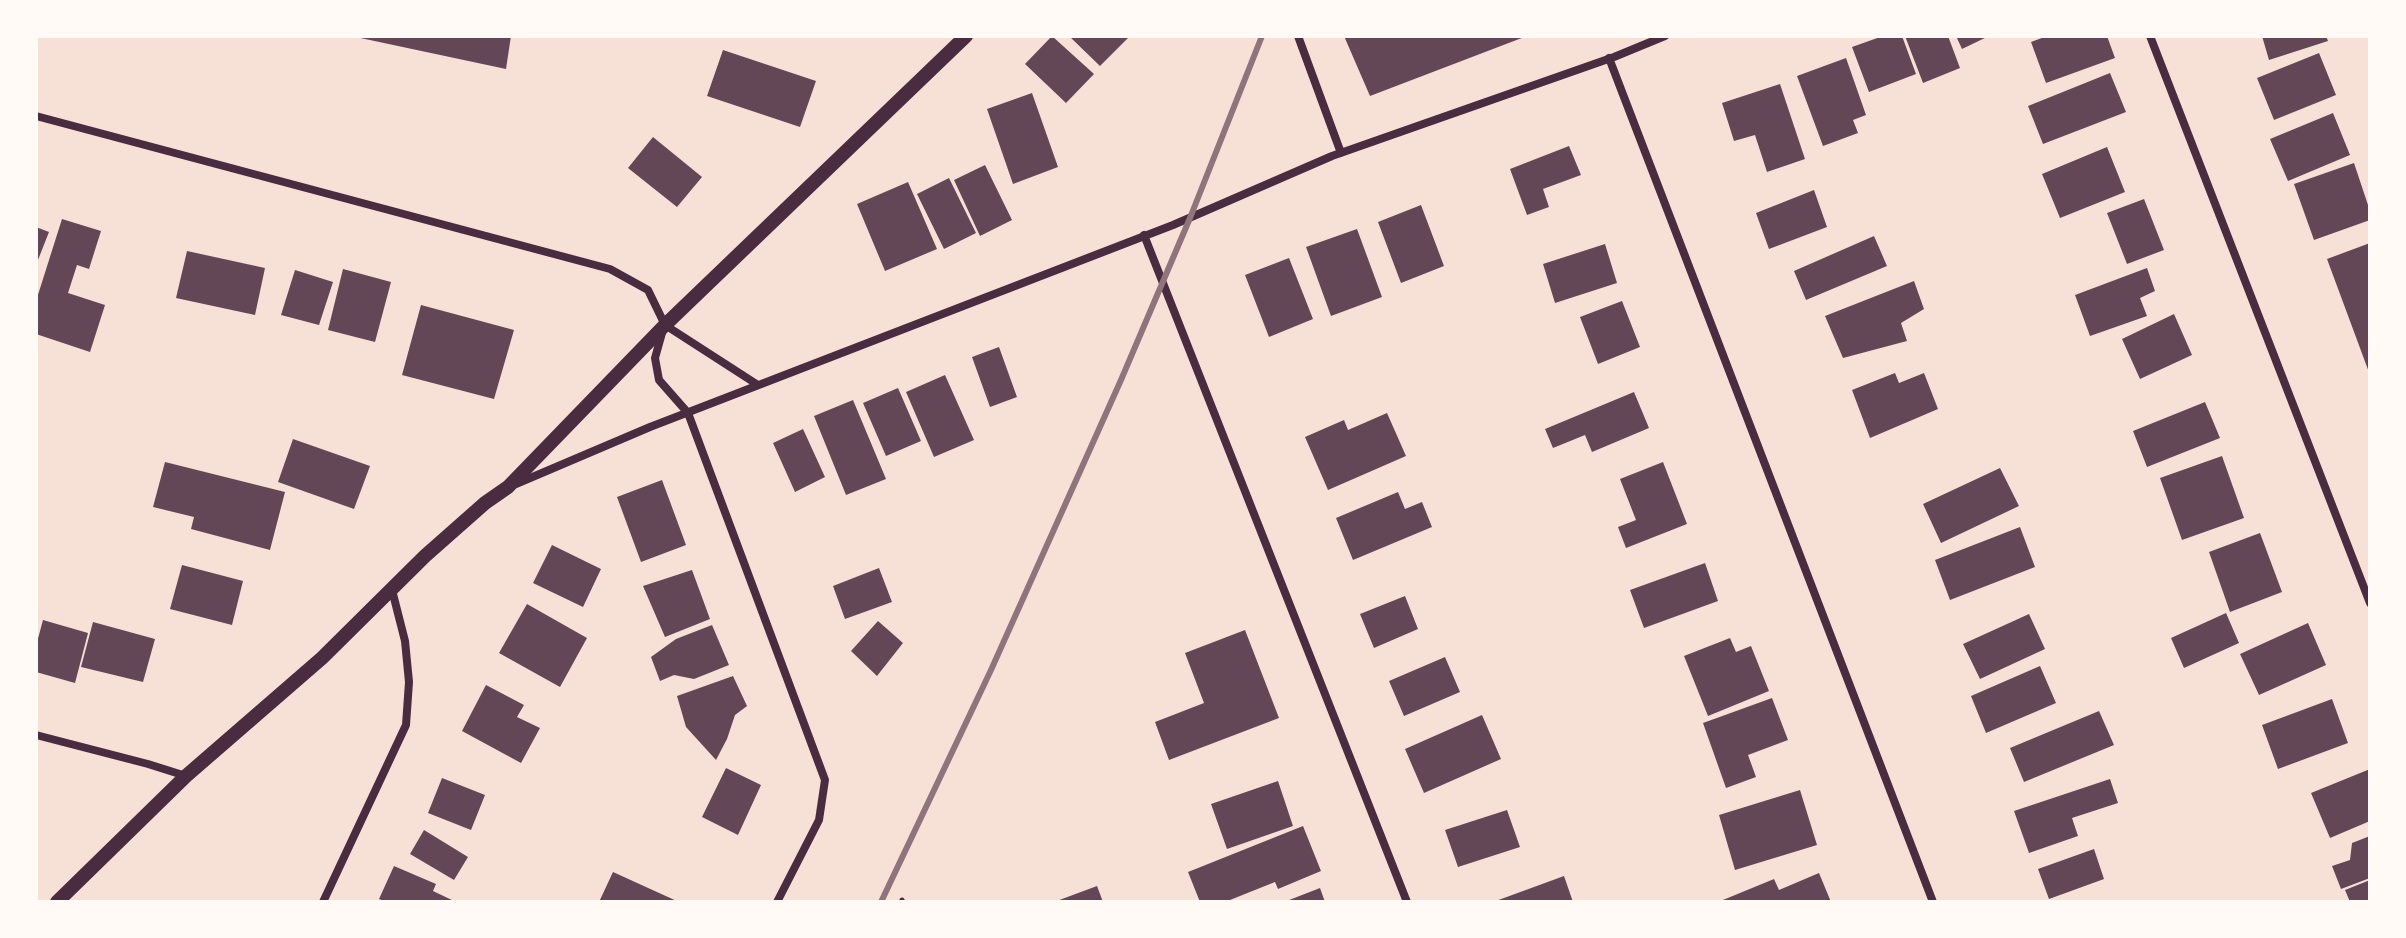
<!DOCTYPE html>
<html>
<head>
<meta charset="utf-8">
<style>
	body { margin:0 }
	#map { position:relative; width:2406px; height:938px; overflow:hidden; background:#f7e1d7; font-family:"Roboto Condensed",sans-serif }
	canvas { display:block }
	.frame { position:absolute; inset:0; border:38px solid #fffaf5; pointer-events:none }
</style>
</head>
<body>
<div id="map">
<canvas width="2406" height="938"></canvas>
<div class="frame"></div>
</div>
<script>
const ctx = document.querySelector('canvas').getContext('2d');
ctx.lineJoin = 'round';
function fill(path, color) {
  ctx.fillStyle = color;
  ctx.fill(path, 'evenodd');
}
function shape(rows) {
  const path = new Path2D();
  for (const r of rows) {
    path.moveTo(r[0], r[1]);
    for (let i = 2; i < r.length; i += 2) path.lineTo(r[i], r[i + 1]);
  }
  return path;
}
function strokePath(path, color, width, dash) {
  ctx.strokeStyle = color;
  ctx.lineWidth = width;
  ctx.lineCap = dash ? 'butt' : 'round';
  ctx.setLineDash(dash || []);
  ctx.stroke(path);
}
const building = shape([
	[351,36,511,36,506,69],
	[1052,36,1094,74,1066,103,1025,64],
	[1069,36,1130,36,1100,66],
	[1344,36,1527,36,1370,96],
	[1883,36,1902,36,1916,74,1869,92,1852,47],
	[1905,36,1948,36,1960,68,1923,83],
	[1956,36,1989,36,1962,49],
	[2047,36,2107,36,2115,58,2046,83,2031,42],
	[2262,36,2326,36,2328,41,2269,60],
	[723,50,816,81,800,127,707,96],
	[2319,53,2336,95,2274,120,2257,78],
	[1846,58,1866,115,1853,120,1858,133,1823,146,1797,76],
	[2110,73,2126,112,2043,144,2028,106],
	[1780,84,1805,159,1767,172,1755,135,1734,141,1722,103],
	[1032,93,1058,167,1013,184,987,109],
	[2333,113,2350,155,2288,181,2270,139],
	[653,137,702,177,677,207,628,168],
	[1569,146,1581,175,1543,189,1549,207,1527,215,1510,169],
	[2107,147,2125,192,2060,218,2042,174],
	[2354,163,2370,211,2370,220,2314,240,2294,184],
	[985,165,1012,220,980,236,954,180],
	[949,178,976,233,944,249,917,194],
	[908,182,937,249,885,271,857,204],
	[1814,190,1827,227,1769,249,1756,213],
	[2144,199,2164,250,2127,264,2107,213],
	[1421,205,1444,266,1401,283,1378,222],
	[62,219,101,231,89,269,77,265,68,293,105,305,90,352,36,334,36,301],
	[36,227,49,232,36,265],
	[1357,229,1382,297,1331,316,1306,247],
	[1874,236,1887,266,1806,300,1794,271],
	[2370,243,2370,375,2327,259],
	[1605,244,1617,283,1555,303,1543,264],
	[187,251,265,268,255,315,176,298],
	[1289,258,1313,319,1269,337,1245,275],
	[2147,268,2155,291,2140,298,2147,316,2090,336,2075,295],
	[343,269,391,282,375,342,328,330],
	[295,270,333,282,319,325,281,315],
	[1914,281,1924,309,1901,323,1907,341,1843,358,1825,316],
	[1622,301,1640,347,1598,364,1580,317],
	[421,305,514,330,494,399,402,375],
	[2174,314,2192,355,2140,379,2122,339],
	[999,347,1017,397,990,407,972,357],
	[1895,373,1899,383,1924,373,1938,409,1870,438,1852,390],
	[945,375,974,440,934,457,906,392],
	[898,388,921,441,886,456,863,403],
	[1634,392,1649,428,1592,452,1585,435,1553,448,1545,429],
	[853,400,886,479,846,495,814,416],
	[2205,402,2220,438,2147,467,2133,431],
	[1387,413,1406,456,1328,490,1305,437,1344,420,1348,430],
	[803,429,825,477,795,492,773,443],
	[293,439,370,466,354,509,278,482],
	[2222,456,2244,518,2182,540,2160,478],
	[165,462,285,492,270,550,191,529,194,517,153,507],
	[1663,462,1687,524,1626,548,1618,527,1636,520,1620,479],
	[2000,468,2019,506,1941,543,1923,504],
	[662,480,686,545,641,562,617,497],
	[1398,492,1405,509,1422,502,1432,527,1353,560,1336,518],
	[2020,527,2035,567,1950,600,1935,560],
	[2260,533,2282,592,2230,612,2209,552],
	[552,545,601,569,583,607,533,583],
	[1705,563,1718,601,1644,628,1630,590],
	[182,565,243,581,232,625,170,609],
	[879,568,892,602,845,619,833,586],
	[692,570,710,619,665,637,643,586],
	[1405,596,1418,629,1374,648,1360,614],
	[527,604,587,638,560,687,499,653],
	[2226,613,2239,643,2184,668,2171,638],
	[2029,614,2045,649,1980,679,1963,644],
	[43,620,88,633,75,683,36,672,36,646],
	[878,621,903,643,877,676,851,651],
	[93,622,155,639,143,682,81,667],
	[2308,623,2326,665,2259,695,2240,654],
	[712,625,729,665,694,679,674,675,660,681,651,657,676,639],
	[1245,630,1279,718,1169,760,1155,722,1204,703,1185,653],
	[1730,638,1736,652,1751,646,1769,691,1708,716,1684,656],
	[1445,657,1460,692,1404,716,1389,681],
	[2040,666,2056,703,1986,733,1971,696],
	[733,676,747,706,735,715,727,739,716,760,686,727,677,696],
	[486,685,524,705,517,717,540,728,521,763,462,731],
	[1772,698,1788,740,1748,755,1756,777,1726,788,1703,723],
	[2332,699,2348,743,2278,769,2262,725],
	[2099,711,2114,745,2024,782,2010,748],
	[1482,715,1501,759,1424,793,1405,749],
	[726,768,761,785,738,835,702,817],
	[2370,769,2370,821,2330,838,2311,793],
	[442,778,485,795,471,830,428,813],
	[2110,779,2118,803,2072,818,2078,836,2029,853,2014,811],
	[1278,781,1293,826,1227,849,1211,804],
	[1800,790,1817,845,1735,870,1719,815],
	[1507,810,1520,847,1458,867,1445,830],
	[1303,826,1321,871,1278,889,1275,882,1225,902,1200,902,1188,872],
	[424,830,468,857,454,880,410,854],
	[2370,836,2370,878,2341,889,2332,866,2350,860,2352,843],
	[2094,849,2104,879,2049,899,2038,869],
	[394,866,436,884,433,891,456,902,386,902,379,899],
	[613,872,679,902,599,902],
	[1819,873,1831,902,1718,902,1774,879,1779,890],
	[1564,876,1573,902,1493,902],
	[2370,880,2370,902,2350,902,2345,890],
	[1097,886,1103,902,1054,902],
	[1320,888,1325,902,1284,902]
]);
const path = shape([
	[902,900,903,902]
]);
const minor = shape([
	[1298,36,1341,153],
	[2150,36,2370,603],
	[1609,58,1933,902],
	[36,116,610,269,648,290,665,325,758,385],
	[1144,235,1407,902],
	[662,333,655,358,659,380,688,413,825,780,819,820,777,902],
	[516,484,650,427,1173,225,1332,156,1614,57,1665,36],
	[36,735,148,764,186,776],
	[323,902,406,725,409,682,405,641,392,590]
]);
const tertiary = shape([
	[57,902,186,776,322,658,425,556,485,503,508,487,665,325,966,36]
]);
const rail = shape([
	[881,902,991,670,1121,380,1190,218,1262,36]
]);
fill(building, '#644757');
strokePath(path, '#4a2c40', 5);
strokePath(minor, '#4a2c40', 8);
strokePath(tertiary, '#4a2c40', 14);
strokePath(rail, '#8f747c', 6);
</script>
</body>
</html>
